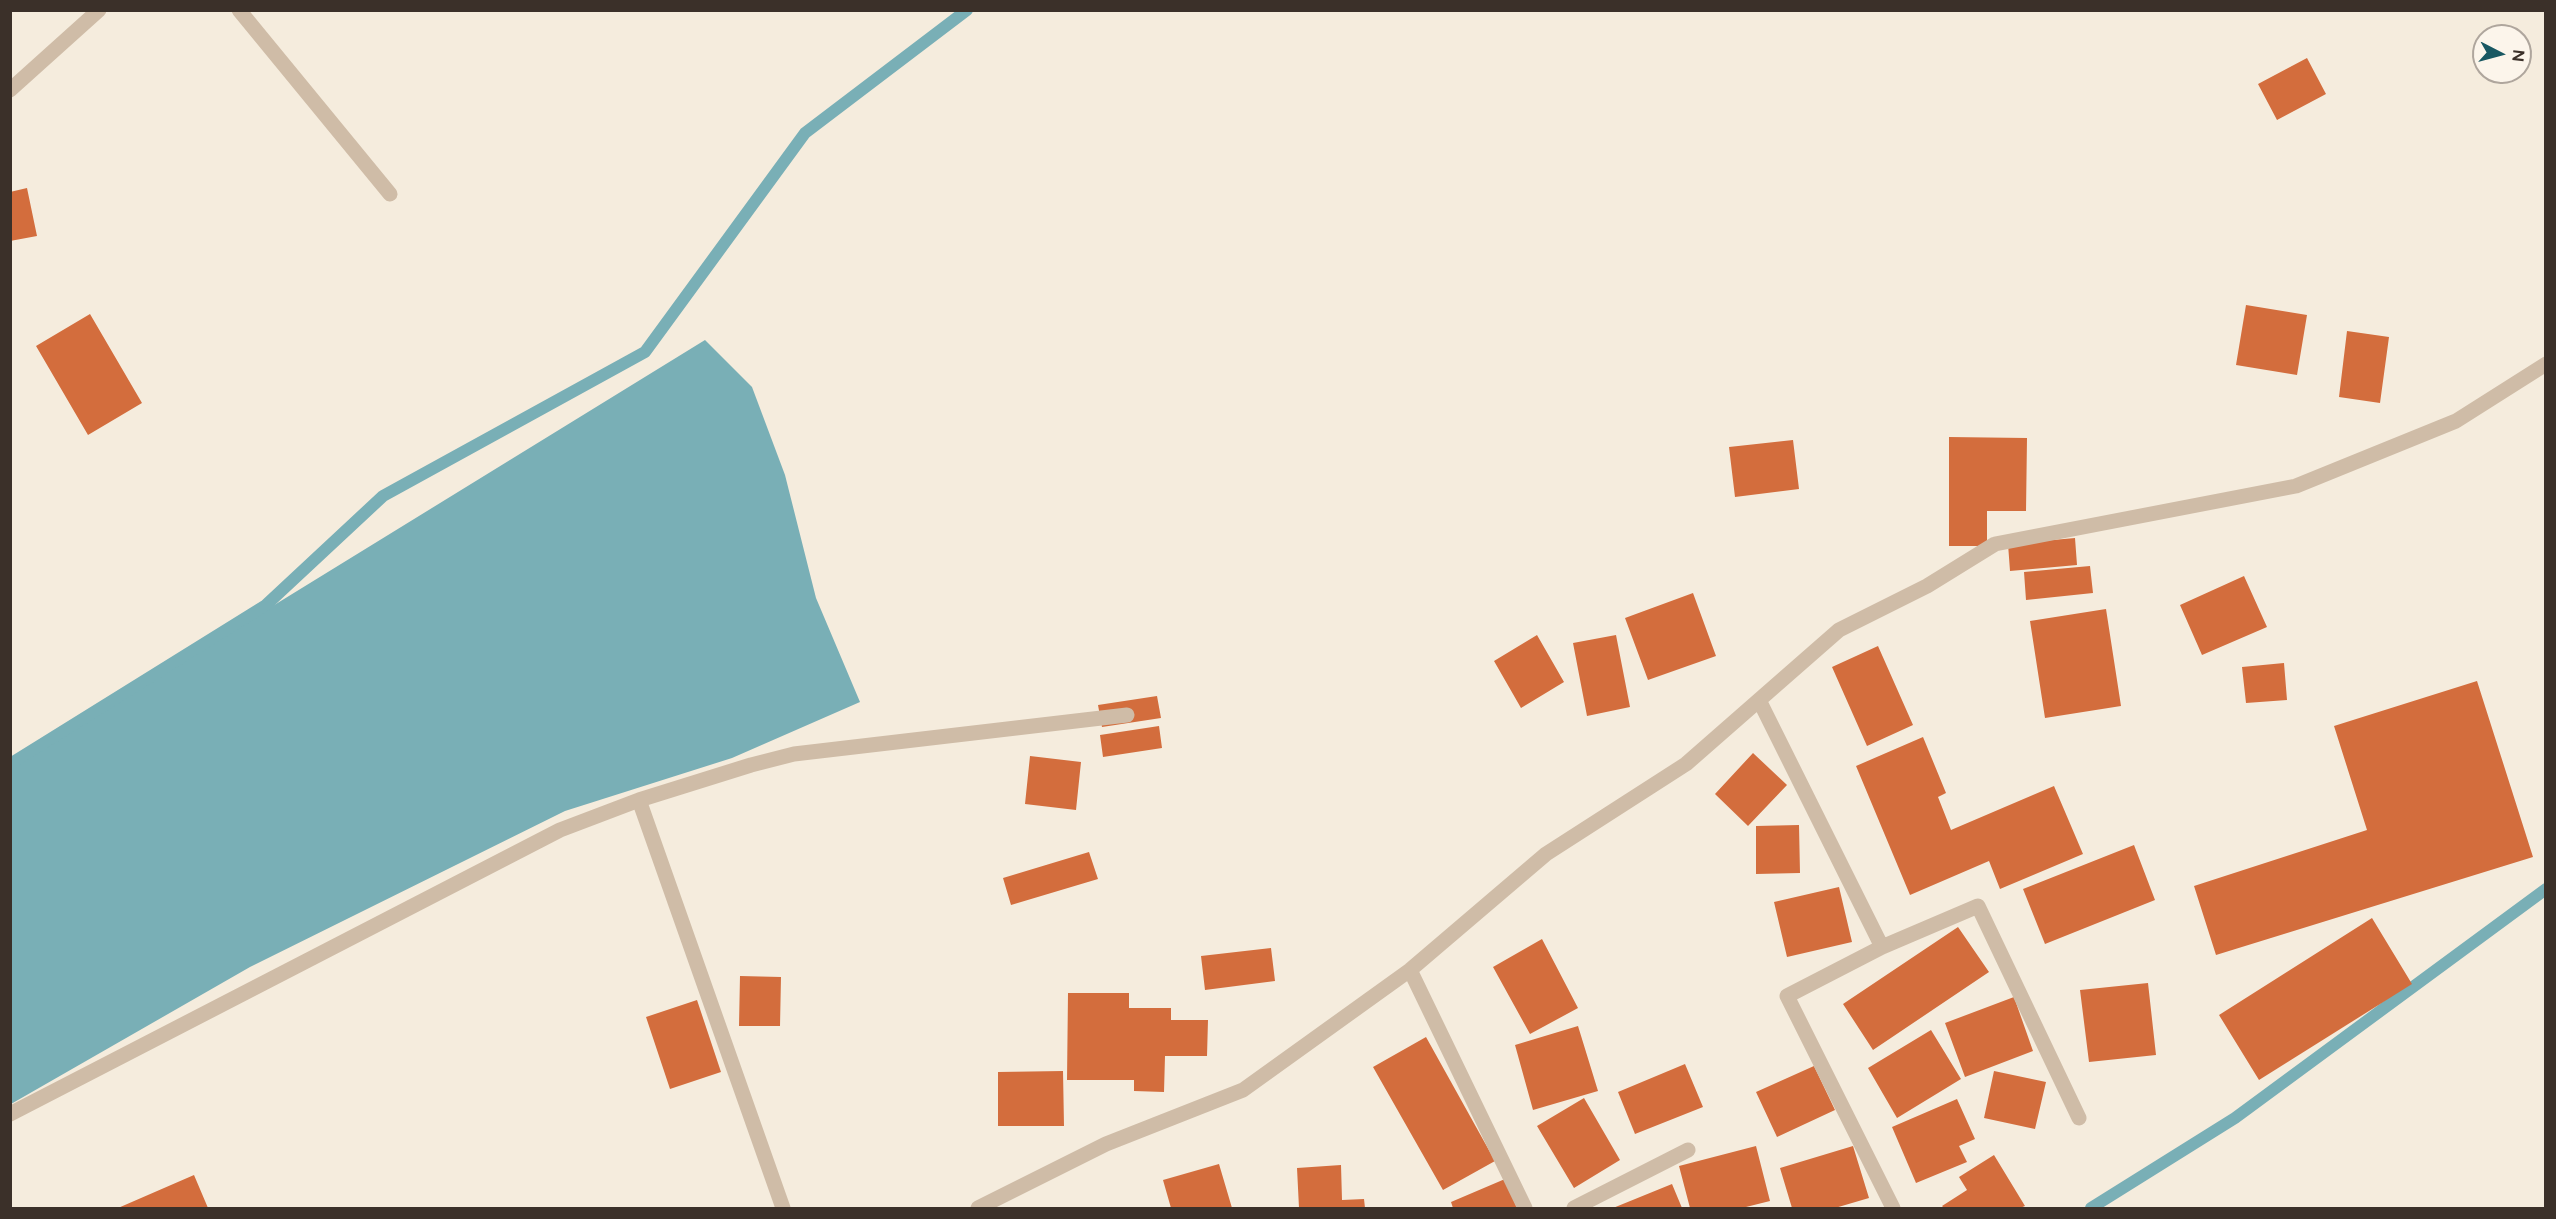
<!DOCTYPE html>
<html>
<head>
<meta charset="utf-8">
<style>
	body { margin:0 }
	#map { position:relative; width:2556px; height:1219px; overflow:hidden; background:#f5ecdd; font-family:Figtree,sans-serif }
	canvas { display:block }
	.frame { position:absolute; inset:0; border:12px solid #3b3029; pointer-events:none }
	.north { position:absolute; left:2472px; top:24px; width:60px; height:60px; box-sizing:border-box; background:#fcf5eb; border:2px solid #afa69d; border-radius:50%; rotate:96deg; font-size:16px; font-weight:700; line-height:24px; text-align:center; color:#3b3029 }
	.north::after { content:''; display:block; margin:auto; width:21px; height:27px; background:#195862; clip-path:polygon(50% 0,100% 100%,50% 72%,0 100%) }
</style>
</head>
<body>
<div id="map">
<canvas width="2556" height="1219"></canvas>
<div class="frame"></div>
<div class="north">N</div>
</div>
<script>
const ctx = document.querySelector('canvas').getContext('2d');
ctx.lineJoin = 'round';
function fill(path, color) {
  ctx.fillStyle = color;
  ctx.fill(path, 'evenodd');
}
function shape(rows) {
  const path = new Path2D();
  for (const r of rows) {
    path.moveTo(r[0], r[1]);
    for (let i = 2; i < r.length; i += 2) path.lineTo(r[i], r[i + 1]);
  }
  return path;
}
function strokePath(path, color, width, dash) {
  ctx.strokeStyle = color;
  ctx.lineWidth = width;
  ctx.lineCap = dash ? 'butt' : 'round';
  ctx.setLineDash(dash || []);
  ctx.stroke(path);
}
const water = shape([
	[705,340,752,387,785,475,816,598,860,702,732,758,565,811,250,967,11,1104,11,767]
]);
const stream = shape([
	[10,764,266,605,383,496,645,352,805,133,967,10],
	[2091,1208,2235,1118,2546,889]
]);
const building = shape([
	[2307,58,2326,94,2277,120,2258,84],
	[27,188,37,236,10,241,10,192],
	[2246,305,2307,315,2297,375,2236,365],
	[90,314,142,403,88,435,36,346],
	[2347,331,2389,337,2380,403,2339,397],
	[1949,437,2027,438,2026,511,1987,511,1987,546,1949,546],
	[1793,440,1799,489,1735,497,1729,447],
	[2075,538,2077,565,2010,571,2008,544],
	[2090,566,2093,593,2026,600,2024,572],
	[2244,576,2267,627,2202,655,2180,605],
	[1693,593,1716,656,1648,680,1625,618],
	[2106,609,2121,706,2045,718,2030,621],
	[1537,635,1564,682,1521,708,1494,661],
	[1616,635,1630,707,1587,716,1573,643],
	[1878,646,1913,725,1867,746,1832,667],
	[2284,663,2287,700,2246,703,2242,667],
	[2477,681,2533,857,2216,955,2194,886,2367,830,2334,726],
	[1157,696,1161,718,1102,727,1098,705],
	[1159,726,1162,748,1103,757,1100,735],
	[1923,737,1946,793,1938,797,1951,830,2054,786,2083,854,2000,889,1989,861,1910,895,1856,766],
	[1753,753,1787,785,1748,826,1715,794],
	[1030,756,1081,762,1076,810,1025,804],
	[1799,825,1800,873,1756,874,1756,826],
	[2134,845,2155,900,2045,944,2023,889],
	[1089,852,1098,879,1011,905,1003,878],
	[1839,887,1852,942,1787,957,1774,902],
	[2372,918,2412,984,2259,1080,2219,1015],
	[1958,927,1989,972,1873,1050,1843,1004],
	[1542,939,1578,1008,1530,1034,1493,967],
	[1271,948,1275,981,1205,990,1201,956],
	[740,976,781,977,780,1026,739,1026],
	[2148,983,2156,1055,2089,1062,2080,990],
	[1068,993,1129,993,1129,1008,1171,1008,1171,1020,1208,1020,1207,1056,1165,1056,1164,1092,1134,1091,1134,1080,1067,1080],
	[2014,997,2033,1051,1965,1077,1945,1023],
	[697,1000,721,1072,670,1089,646,1017],
	[1578,1026,1598,1091,1533,1110,1515,1045],
	[1931,1030,1961,1079,1897,1118,1868,1068],
	[1426,1037,1495,1161,1443,1190,1373,1067],
	[1685,1064,1703,1107,1635,1134,1618,1092],
	[1814,1066,1835,1110,1777,1137,1756,1092],
	[1063,1071,1064,1126,998,1126,998,1072],
	[1994,1071,2046,1082,2035,1129,1984,1118],
	[1584,1098,1620,1160,1574,1188,1537,1126],
	[1957,1099,1975,1139,1959,1146,1967,1162,1916,1183,1892,1127],
	[1756,1146,1770,1201,1742,1208,1690,1208,1679,1166],
	[1853,1146,1869,1198,1835,1208,1792,1208,1780,1168],
	[1994,1155,2025,1206,2020,1208,1944,1208,1942,1206,1967,1190,1959,1177],
	[1219,1164,1232,1208,1171,1208,1163,1180],
	[1341,1165,1342,1200,1364,1199,1365,1208,1299,1208,1297,1168],
	[194,1175,208,1208,118,1208],
	[1505,1179,1517,1208,1453,1208,1451,1202],
	[1672,1184,1682,1208,1613,1208]
]);
const minor = shape([
	[239,10,390,194],
	[10,90,99,10],
	[1759,700,1882,947,1978,906,2079,1118],
	[639,800,783,1208],
	[1882,947,1787,996,1893,1208],
	[1410,970,1525,1208],
	[10,1114,560,830,639,800,751,765,794,754,1127,715],
	[978,1208,1106,1144,1243,1090,1410,970,1546,854,1686,764,1839,630,1927,586,1995,544,2296,486,2456,421,2546,364],
	[1574,1208,1688,1150]
]);
fill(water, '#79afb6');
strokePath(stream, '#79afb6', 12);
fill(building, '#d36d3d');
strokePath(minor, '#cfbca7', 15);
</script>
</body>
</html>
